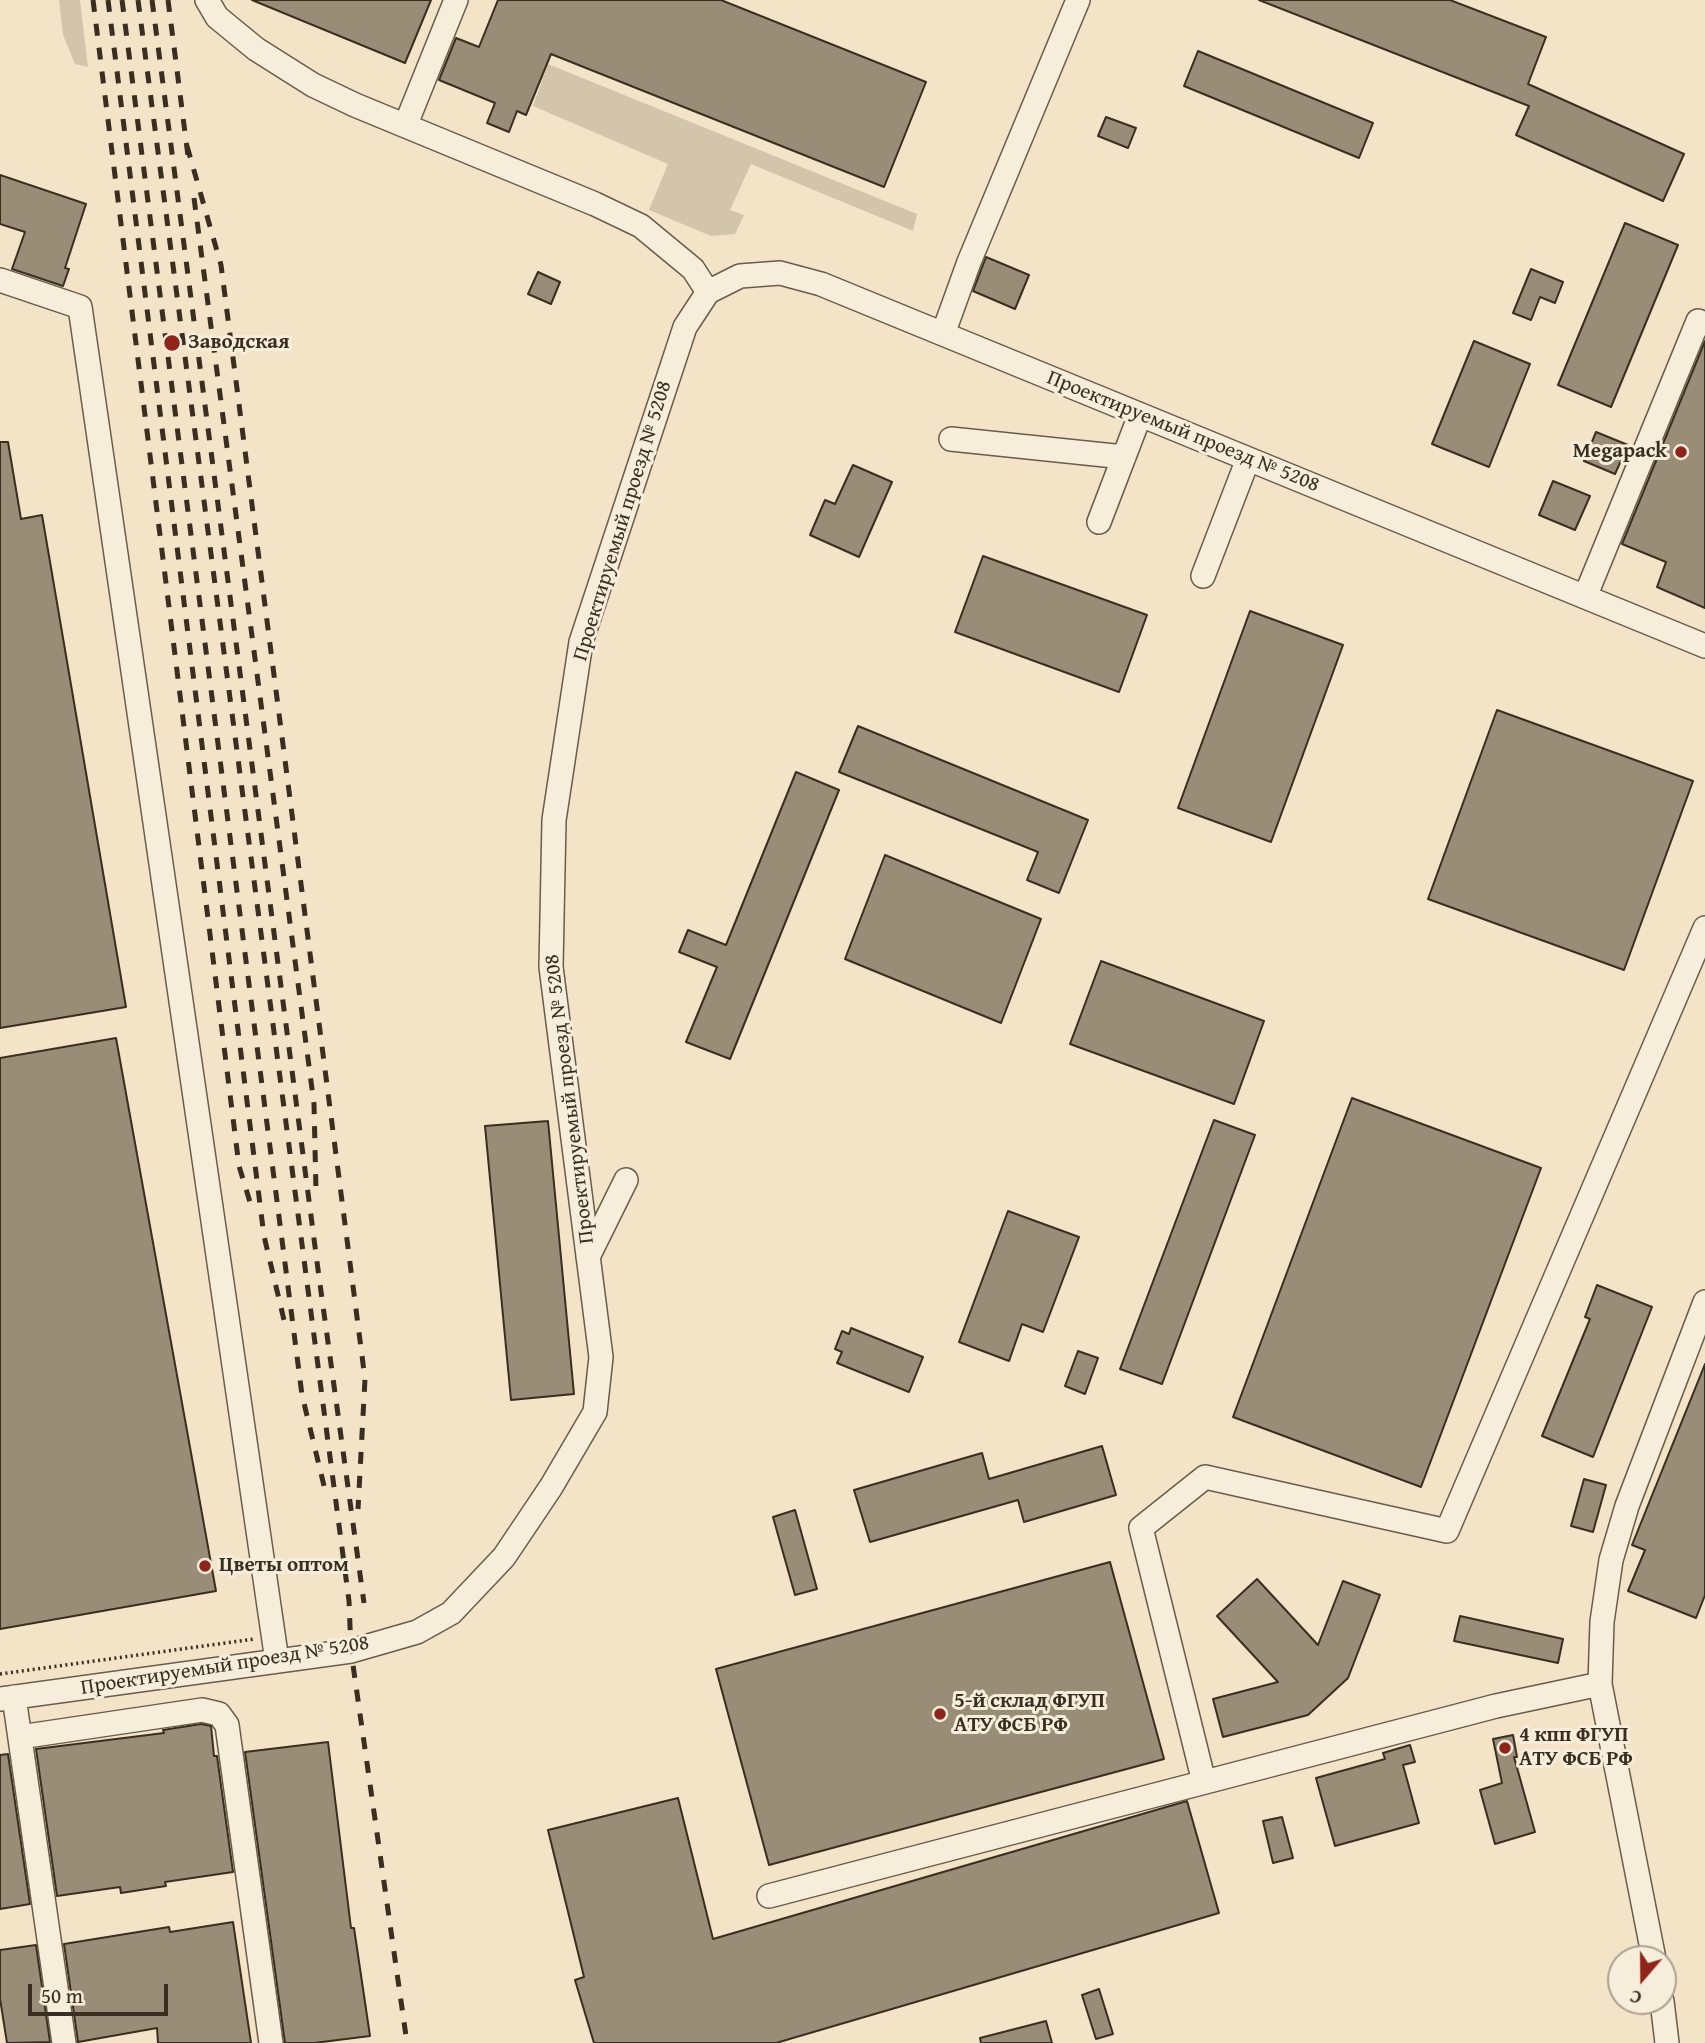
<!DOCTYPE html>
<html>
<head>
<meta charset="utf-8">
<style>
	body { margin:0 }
	#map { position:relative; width:1705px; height:2043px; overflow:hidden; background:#f3e4c7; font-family:"Gentium Book Plus",serif }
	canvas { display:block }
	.north { position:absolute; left:1607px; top:1945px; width:70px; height:70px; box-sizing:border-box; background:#f7eddb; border:2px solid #aba190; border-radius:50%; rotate:200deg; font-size:19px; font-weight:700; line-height:28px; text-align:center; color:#392e20 }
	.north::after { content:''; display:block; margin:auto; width:24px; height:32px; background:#8f2418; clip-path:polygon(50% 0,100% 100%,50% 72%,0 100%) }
	.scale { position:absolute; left:28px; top:1984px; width:140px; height:32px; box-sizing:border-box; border:4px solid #392e20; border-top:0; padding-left:9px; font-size:21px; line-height:24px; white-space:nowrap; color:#392e20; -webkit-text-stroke:5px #f7eddb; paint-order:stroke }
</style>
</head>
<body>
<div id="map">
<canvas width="1705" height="2043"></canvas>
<div class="north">С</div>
<div class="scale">50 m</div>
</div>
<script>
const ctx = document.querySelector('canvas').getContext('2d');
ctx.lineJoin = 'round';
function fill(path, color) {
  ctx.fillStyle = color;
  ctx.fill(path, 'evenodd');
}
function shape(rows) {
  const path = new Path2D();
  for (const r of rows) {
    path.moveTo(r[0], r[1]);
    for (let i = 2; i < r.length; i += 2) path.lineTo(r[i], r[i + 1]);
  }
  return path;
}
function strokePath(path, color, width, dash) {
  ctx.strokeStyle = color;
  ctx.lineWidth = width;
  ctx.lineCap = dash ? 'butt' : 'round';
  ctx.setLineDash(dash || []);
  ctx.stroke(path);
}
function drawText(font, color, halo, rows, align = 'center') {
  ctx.font = font + ' "Gentium Book Plus",serif';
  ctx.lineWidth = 6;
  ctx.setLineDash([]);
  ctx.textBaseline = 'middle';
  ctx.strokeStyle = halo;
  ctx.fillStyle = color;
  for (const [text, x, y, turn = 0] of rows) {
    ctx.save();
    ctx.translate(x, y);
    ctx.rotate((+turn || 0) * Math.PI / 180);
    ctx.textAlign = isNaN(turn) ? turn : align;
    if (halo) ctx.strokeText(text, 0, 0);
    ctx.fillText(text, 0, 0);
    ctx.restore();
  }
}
const green = shape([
	[59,0,80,0,88,67,75,64,63,35],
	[548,64,917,214,913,231,751,164,730,210,744,215,735,234,711,236,649,210,668,164,533,106]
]);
const building = shape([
	[252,0,431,0,405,63,252,0],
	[498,0,721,0,926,82,884,187,551,54,526,115,517,111,509,132,487,123,495,103,439,80,456,38,479,47,498,0],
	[1259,0,1450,0,1546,37,1528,84,1684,154,1663,201,1516,135,1529,106,1259,0],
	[1198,51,1373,123,1359,158,1184,86,1198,51],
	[1106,117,1136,128,1128,148,1098,136,1106,117],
	[0,175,86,204,65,268,69,269,63,286,12,269,25,232,0,224,0,175],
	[1625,223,1678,245,1611,407,1558,385,1625,223],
	[986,257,1029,275,1015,309,973,291,986,257],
	[1531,269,1563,282,1555,303,1540,297,1531,320,1513,313,1531,269],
	[538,272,560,282,551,304,528,294,538,272],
	[1474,341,1530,364,1489,467,1432,444,1474,341],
	[1705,341,1705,608,1657,587,1666,562,1622,544,1705,341],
	[1596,432,1628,445,1615,474,1584,461,1596,432],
	[0,442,8,442,21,519,42,515,126,1007,0,1028,0,442],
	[853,465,892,482,859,557,810,535,825,500,835,504,853,465],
	[1553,481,1590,496,1575,530,1539,515,1553,481],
	[983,556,1147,615,1119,692,955,632,983,556],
	[1250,611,1343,645,1271,842,1178,808,1250,611],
	[1497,710,1693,781,1624,970,1428,899,1497,710],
	[858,726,1088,820,1059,893,1027,880,1038,852,839,772,858,726],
	[796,772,839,790,730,1059,686,1042,717,967,679,952,688,930,726,945,796,772],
	[885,855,1041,919,1001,1023,845,959,885,855],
	[1101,961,1264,1021,1234,1104,1070,1044,1101,961],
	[116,1038,216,1591,0,1629,0,1058,116,1038],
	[1352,1098,1541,1168,1421,1487,1233,1417,1352,1098],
	[1214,1120,1255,1135,1162,1384,1120,1369,1214,1120],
	[548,1121,574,1394,511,1400,485,1126,548,1121],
	[1008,1211,1079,1237,1043,1332,1022,1324,1009,1361,959,1342,1008,1211],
	[1597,1285,1652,1307,1593,1457,1542,1436,1590,1319,1585,1317,1597,1285],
	[851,1328,923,1357,909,1392,837,1363,842,1352,835,1349,842,1331,849,1334,851,1328],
	[1078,1351,1098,1358,1085,1394,1065,1386,1078,1351],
	[1705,1364,1705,1595,1696,1618,1628,1591,1645,1550,1632,1545,1705,1364],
	[1102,1446,1116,1495,1024,1522,1018,1500,870,1542,854,1490,982,1453,989,1479,1102,1446],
	[1584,1479,1606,1485,1593,1532,1571,1526,1584,1479],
	[795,1510,817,1589,795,1595,773,1517,795,1510],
	[1110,1562,1164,1759,769,1865,716,1669,1110,1562],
	[1257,1579,1318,1645,1343,1581,1380,1595,1348,1678,1308,1715,1223,1737,1213,1699,1278,1682,1217,1616,1257,1579],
	[1460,1616,1563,1639,1558,1663,1454,1641,1460,1616],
	[201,1724,211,1726,214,1756,217,1756,233,1872,165,1882,166,1886,121,1893,120,1887,57,1896,36,1749,164,1733,163,1730,201,1724],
	[1513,1735,1517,1757,1514,1757,1535,1832,1495,1844,1480,1790,1502,1783,1493,1739,1513,1735],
	[328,1742,351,1928,354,1928,370,2036,314,2043,285,2043,245,1752,328,1742],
	[1410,1745,1415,1762,1403,1765,1419,1823,1335,1846,1316,1778,1385,1759,1383,1753,1410,1745],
	[8,1754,30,1904,0,1909,0,1755,8,1754],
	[678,1798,713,1939,1187,1801,1219,1913,776,2043,594,2043,575,1980,584,1977,548,1830,678,1798],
	[1282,1817,1293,1858,1273,1863,1263,1821,1282,1817],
	[233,1922,251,2043,158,2043,157,2028,78,2042,64,1944,169,1927,170,1932,233,1922],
	[36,1945,50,2042,7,2043,0,1999,0,1950,36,1945],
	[1099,1989,1113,2034,1096,2039,1082,1995,1099,1989],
	[1046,2021,1052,2043,981,2043,980,2038,1046,2021]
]);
const path = shape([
	[0,1674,254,1639]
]);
const minor = shape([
	[207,0,217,17,256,49,313,85,355,105,595,204,641,226,693,269,708,292],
	[406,124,456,0],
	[0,280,80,307,277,1661],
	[943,334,969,262,1078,0],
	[951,439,1124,457],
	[1099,522,1140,415],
	[1203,576,1248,459],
	[1585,597,1698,321,1705,324],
	[588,1257,626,1180],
	[14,1697,64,2043],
	[0,1699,351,1651,417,1632,451,1613,504,1557,551,1487,595,1412,601,1357,551,967,554,820,581,642,685,327,708,292,740,276,780,273,821,284,1705,646],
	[20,1737,202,1710,219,1714,227,1725,271,2043],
	[1204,1782,1141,1528,1205,1477,1447,1531,1705,928],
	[769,1896,1496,1706,1600,1684],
	[1654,1959,1600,1684,1602,1622,1611,1560,1627,1506,1705,1302],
	[1662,2001,1667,2043]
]);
const rail = shape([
	[93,0,239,1166,253,1212],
	[108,0,264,1236,284,1320],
	[122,0,302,1395,326,1494],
	[138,0,349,1601,351,1651,407,2043],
	[152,0,319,1277,364,1603],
	[168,0,188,156],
	[187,146,221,265,365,1379,358,1509],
	[194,198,314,1104,316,1191]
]);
const markers = [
	[172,343,9,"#8f2418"],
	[1681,452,7,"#8f2418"],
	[205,1566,7,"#8f2418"],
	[940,1714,7,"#8f2418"],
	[1505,1748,7,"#8f2418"]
];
const poiNames = [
	["Заводская",188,343],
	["Megapack",1667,452,"right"],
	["Цветы оптом",219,1566],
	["5-й склад ФГУП",954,1702],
	["АТУ ФСБ РФ",954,1726],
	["4 кпп ФГУП",1519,1736],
	["АТУ ФСБ РФ",1519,1760]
];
const streetNames = [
	["Проектируемый проезд № 5208",1183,432,22],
	["Проектируемый проезд № 5208",623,521,-73],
	["Проектируемый проезд № 5208",570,1099,-97],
	["Проектируемый проезд № 5208",225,1666,-9]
];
fill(green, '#d3c5ab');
fill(building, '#9a8d77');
strokePath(building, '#392e20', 2);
strokePath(minor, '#685c4a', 26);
strokePath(path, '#392e20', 3.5, [2, 3.5]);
strokePath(minor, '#f7eddb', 23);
strokePath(rail, '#392e20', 5, [12, 12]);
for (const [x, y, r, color] of markers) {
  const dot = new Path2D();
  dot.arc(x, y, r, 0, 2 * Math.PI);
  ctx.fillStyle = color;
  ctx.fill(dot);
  strokePath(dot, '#f7eddb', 2.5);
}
drawText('bold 21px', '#392e20', '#f7eddb', poiNames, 'left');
drawText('21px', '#392e20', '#f7eddb', streetNames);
</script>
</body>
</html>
